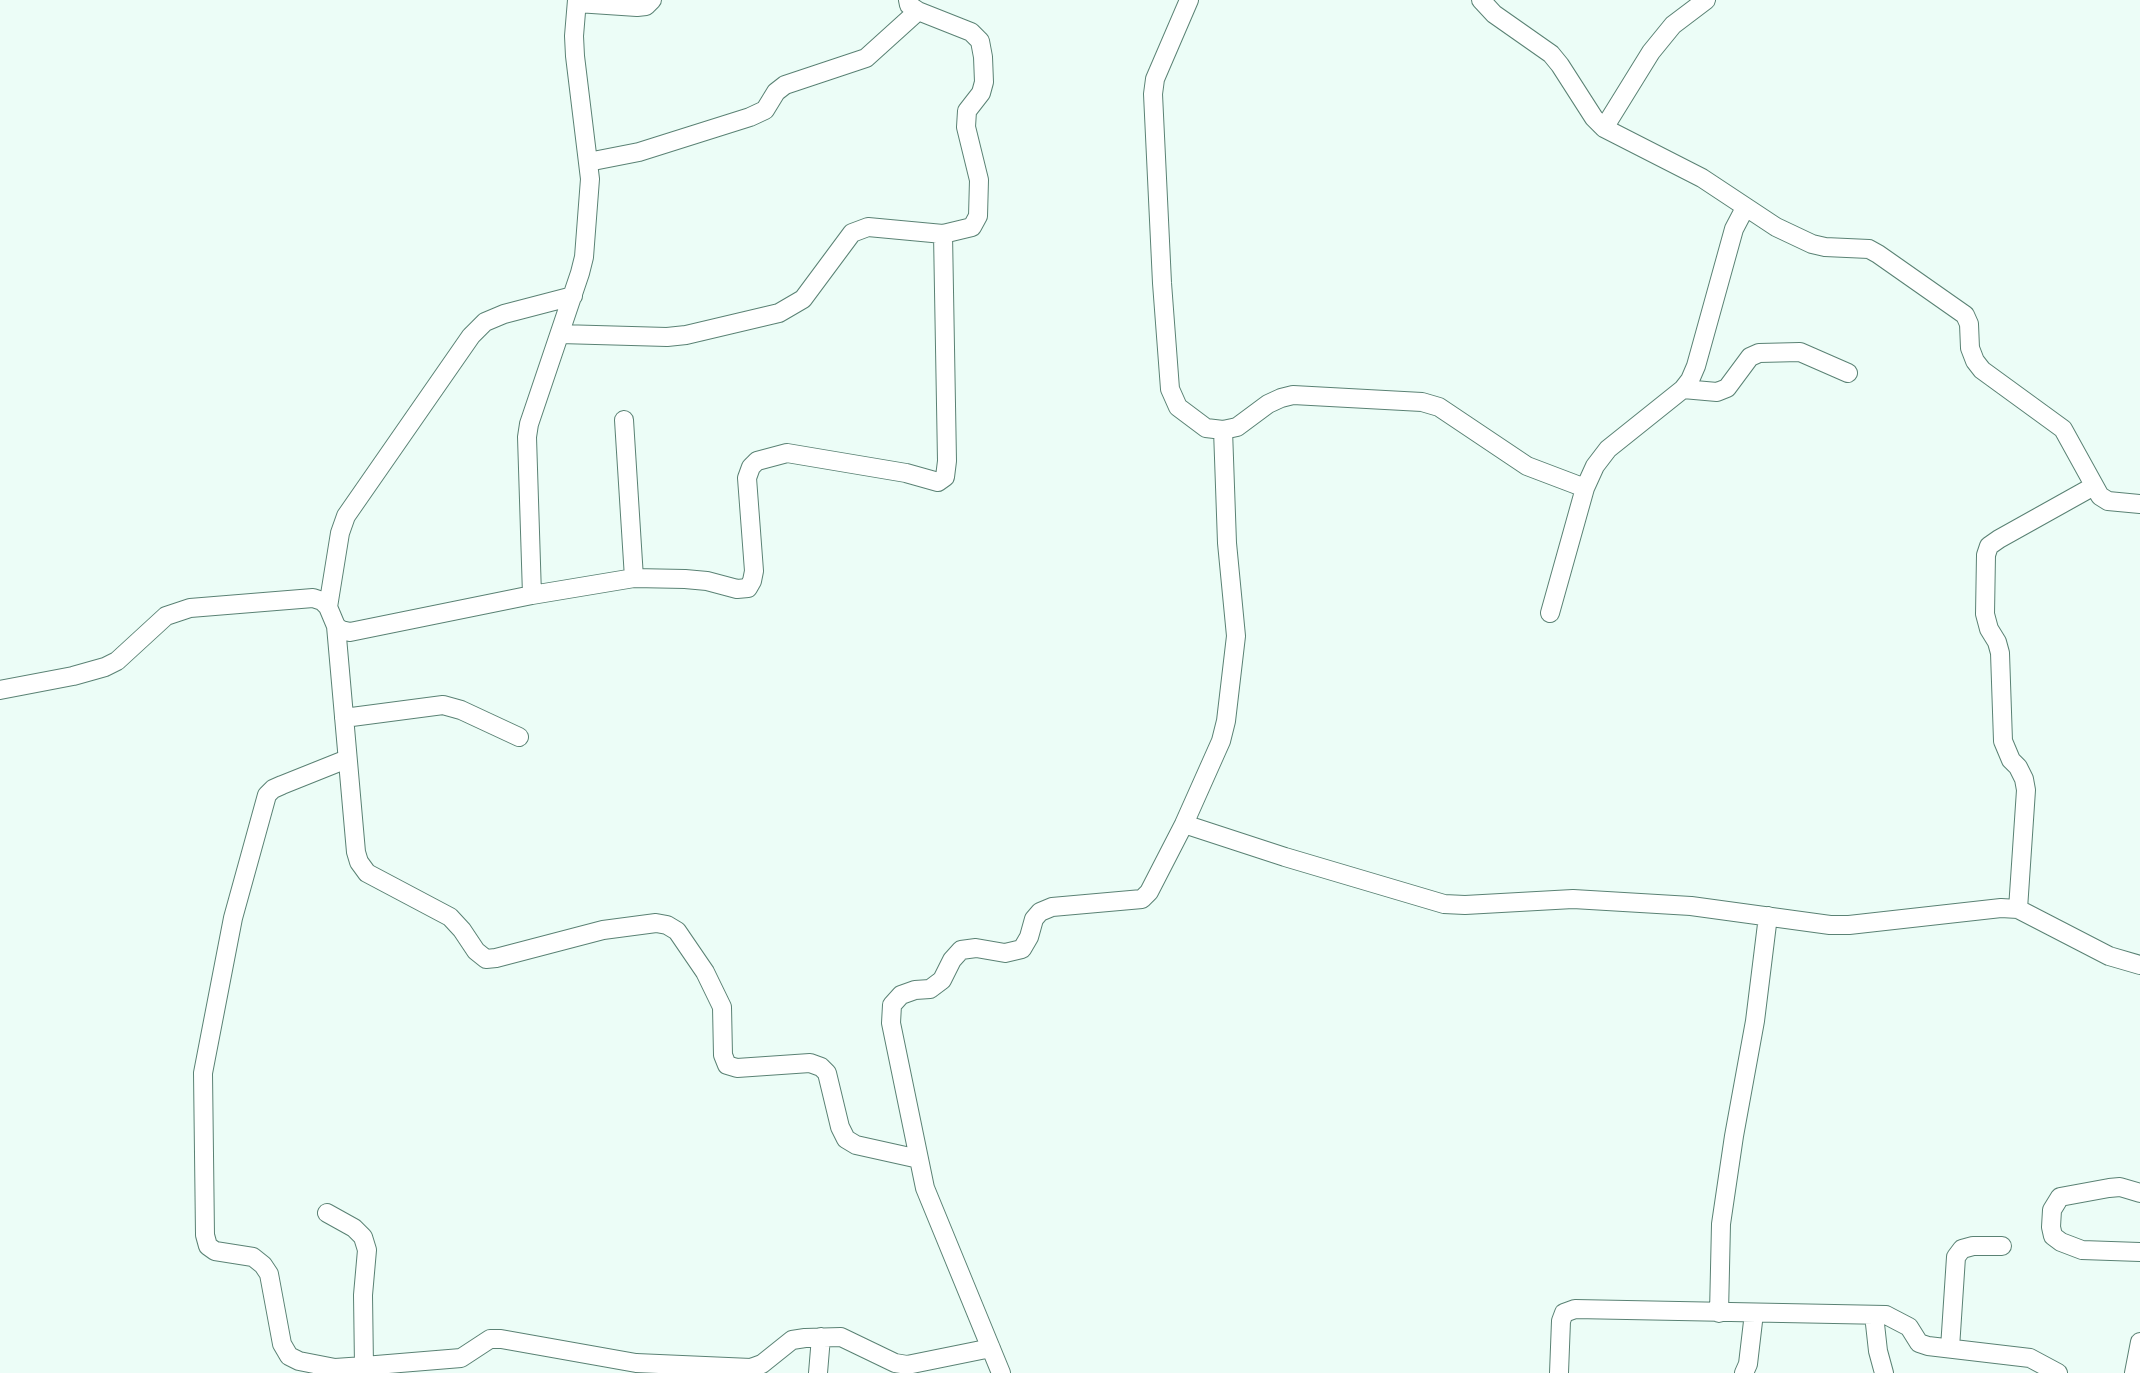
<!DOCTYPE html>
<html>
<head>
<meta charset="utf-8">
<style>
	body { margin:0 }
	canvas { display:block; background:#ecfdf7 }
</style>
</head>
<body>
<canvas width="2140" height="1373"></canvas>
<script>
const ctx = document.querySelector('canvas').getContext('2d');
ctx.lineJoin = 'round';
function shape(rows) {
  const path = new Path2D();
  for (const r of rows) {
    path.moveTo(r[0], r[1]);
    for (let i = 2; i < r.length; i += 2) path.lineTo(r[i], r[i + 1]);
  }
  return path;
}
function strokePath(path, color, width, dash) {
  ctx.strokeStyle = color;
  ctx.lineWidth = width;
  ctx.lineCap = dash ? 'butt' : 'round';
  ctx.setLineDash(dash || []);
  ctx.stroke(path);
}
const minor = shape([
	[1189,0,1155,79,1153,94,1162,283,1170,389,1178,407,1206,428,1223,430,1237,427,1268,404,1281,398,1293,395,1422,402,1439,407,1527,466,1585,488],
	[1481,0,1494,14,1551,54,1560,65,1594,118,1604,128,1702,178,1776,227,1812,244,1825,247,1869,249,1878,254,1965,315,1969,324,1970,348,1975,361,1982,370,2063,429,2100,496,2108,501,2140,504],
	[577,3,637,7,646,6,652,0],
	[1604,128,1651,52,1673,25,1706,0],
	[588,162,639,152,750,117,765,110,776,92,785,85,866,58,918,11],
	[560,334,667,337,686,335,779,313,803,299,852,233,868,227,943,234,972,227,978,216,979,180,966,127,967,111,981,93,984,82,983,57,980,41,971,32,918,11,909,5,908,0],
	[1683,389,1717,392,1727,388,1750,357,1759,353,1800,352,1848,373],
	[624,420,634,578],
	[532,595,527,437,529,424,580,273,584,257,590,179,575,56,574,36,577,0],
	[328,607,340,533,346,516,471,336,485,322,504,314,573,296],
	[1550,613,1585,488,1595,466,1608,449,1683,389,1690,380,1696,366,1734,229,1745,208],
	[336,626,356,852,359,862,367,873,450,917,462,930,476,951,486,959,496,958,603,930,656,923,667,925,677,931,705,972,722,1007,723,1055,727,1065,737,1068,810,1063,821,1067,827,1073,840,1127,846,1139,856,1145,919,1159],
	[0,690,73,676,105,667,117,661,166,616,190,608,313,598,322,601,328,607,336,626,341,630,350,632,532,595,634,578,685,579,707,581,737,589,748,588,752,581,754,571,747,478,751,467,757,461,787,453,906,473,938,482,945,477,947,461,943,234],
	[344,718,443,705,461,710,519,737],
	[347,759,282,785,273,789,267,795,233,918,203,1073,205,1235,208,1246,215,1251,253,1257,263,1265,269,1274,282,1344,289,1356,299,1361,335,1368,364,1366,461,1358,490,1339,501,1339,636,1363,751,1368,762,1364,792,1340,805,1338,841,1337,895,1363,907,1365,991,1348],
	[1184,824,1285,857,1444,904,1465,905,1573,899,1691,906,1830,925,1849,925,2001,908,2018,909,2109,956,2140,965],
	[2018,909,2026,790,2024,779,2018,767,2011,760,2003,741,2000,653,1997,642,1989,629,1985,614,1986,555,1989,546,1999,539,2094,486],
	[2140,1193,2120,1187,2109,1188,2060,1197,2052,1210,2051,1227,2053,1236,2061,1242,2082,1250,2140,1252],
	[327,1213,354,1228,363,1237,367,1250,363,1295,364,1366],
	[1719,1313,1721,1224,1734,1136,1755,1021,1768,916],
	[1874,1315,1878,1351,1884,1373],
	[1950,1348,1956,1257,1962,1249,1973,1246,2002,1246],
	[818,1373,821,1337],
	[1001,1373,925,1188,891,1023,892,1005,901,995,915,990,930,989,942,980,952,960,961,950,976,948,1005,953,1022,949,1029,937,1034,919,1040,912,1052,907,1142,899,1149,892,1184,824,1221,741,1226,721,1236,636,1227,543,1223,430],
	[1559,1373,1561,1321,1564,1313,1575,1309,1886,1315,1909,1327,1919,1343,1928,1346,2030,1358,2058,1373],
	[1744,1373,1748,1364,1754,1313],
	[2134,1373,2140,1342]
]);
strokePath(minor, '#5a8274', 20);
strokePath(minor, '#fff', 18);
</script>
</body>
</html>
